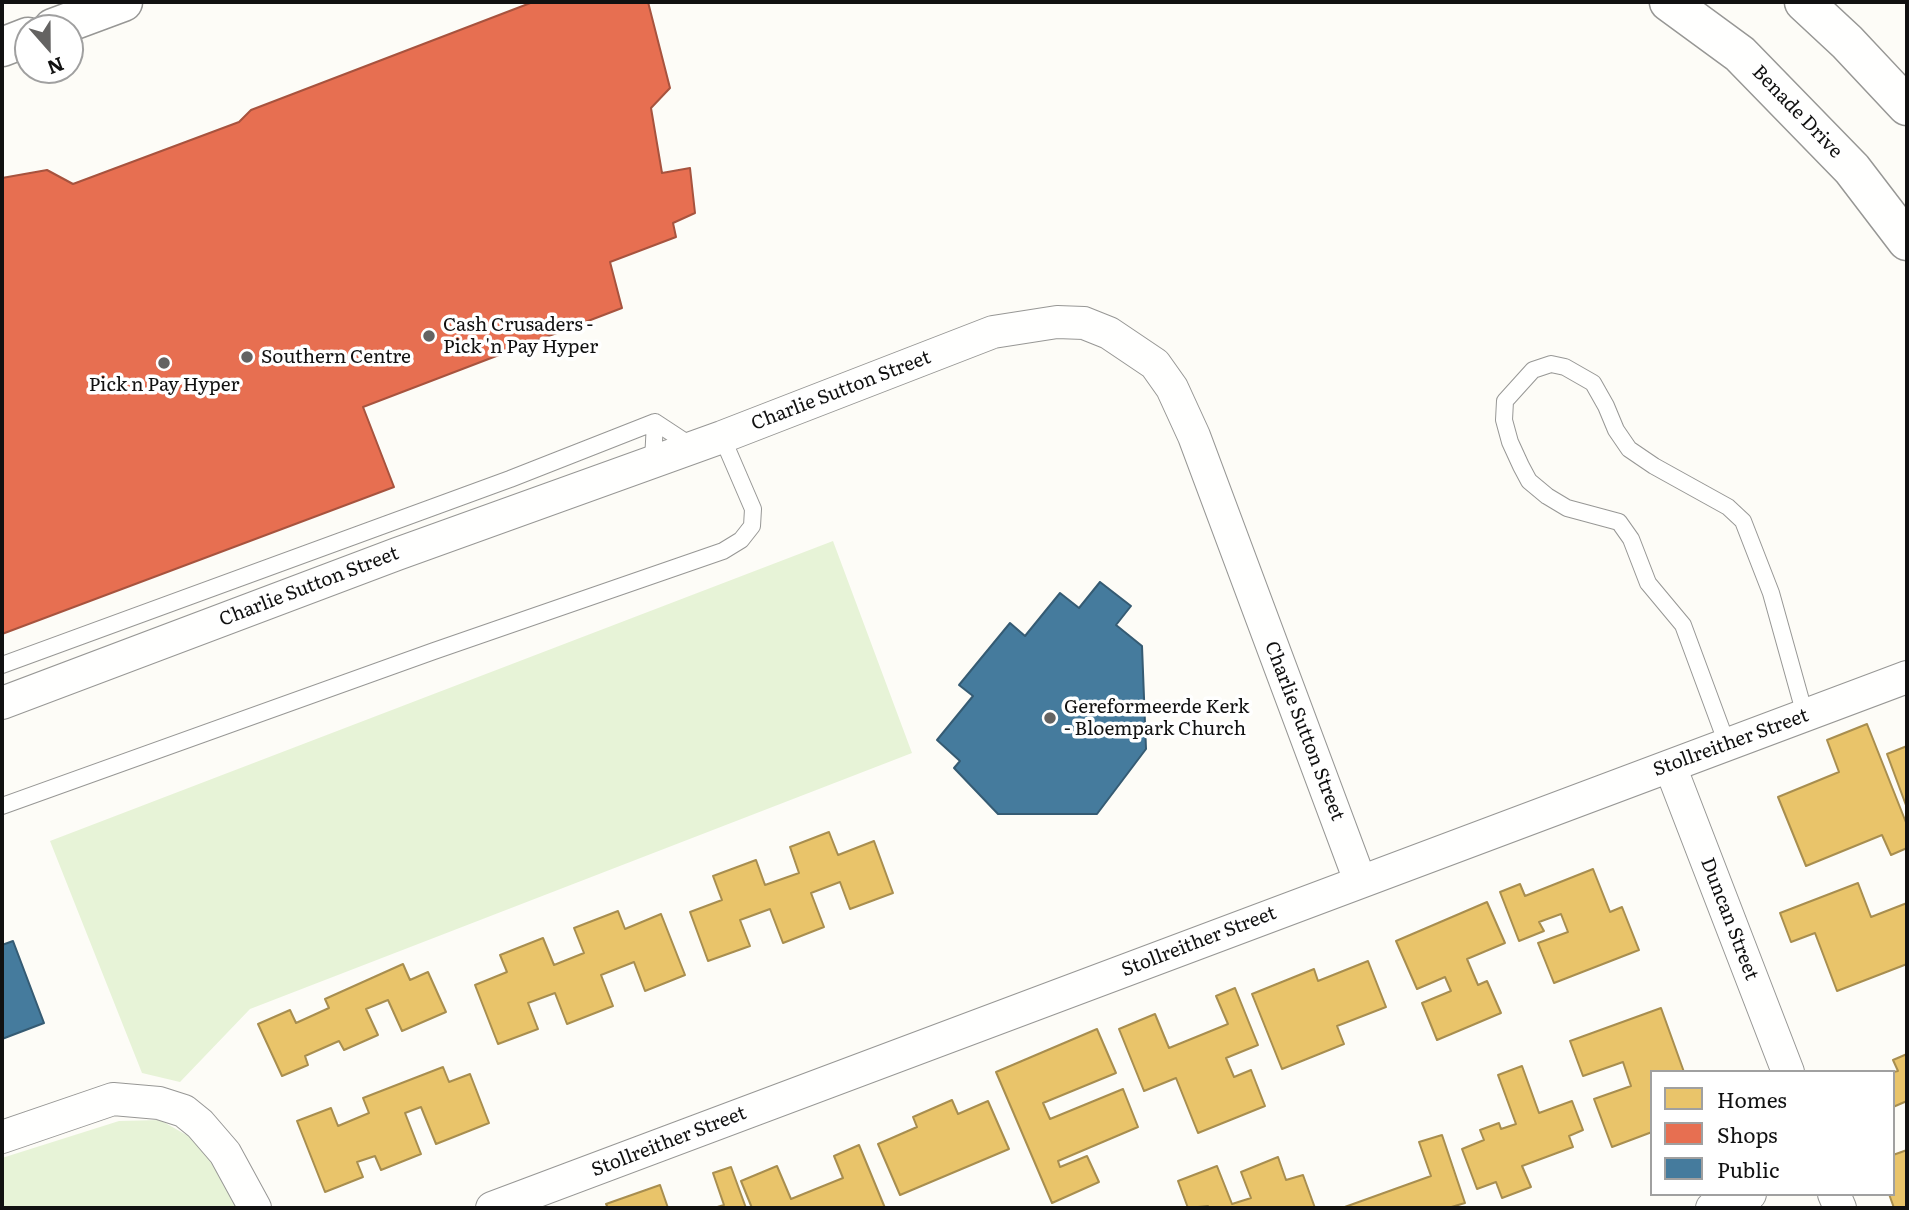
<!DOCTYPE html>
<html>
<head>
<meta charset="utf-8">
<style>
	body { margin:0 }
	#map { position:relative; width:1909px; height:1210px; overflow:hidden; background:#fdfcf7; font-family:Literata,serif }
	canvas { display:block }
	.frame { position:absolute; inset:0; border:4px solid #111; pointer-events:none }
	.legend { position:absolute; left:1650px; top:1070px; width:245px; height:126px; box-sizing:border-box; background:#fff; border:2px solid #a0a0a0; margin:0; padding:9px 12px; list-style:none; font-size:21px; color:#111 }
	.legend li { display:flex; align-items:center; gap:14px; height:35px }
	.legend b { width:35px; border:2px solid #a0a0a0 }
	.north { position:absolute; left:14px; top:14px; width:70px; height:70px; box-sizing:border-box; background:#fff; border:2px solid #a0a0a0; border-radius:50%; rotate:159deg; font-size:19px; font-weight:700; line-height:28px; text-align:center; color:#111 }
	.north::after { content:''; display:block; margin:auto; width:24px; height:32px; background:#646362; clip-path:polygon(50% 0,100% 100%,50% 72%,0 100%) }
</style>
</head>
<body>
<div id="map">
<canvas width="1909" height="1210"></canvas>
<div class="frame"></div>
<ul class="legend">
<li><b style="height:19px;background:#e9c46a"></b>Homes</li>
<li><b style="height:19px;background:#e76f51"></b>Shops</li>
<li><b style="height:19px;background:#457b9d"></b>Public</li>
</ul>
<div class="north">N</div>
</div>
<script>
const ctx = document.querySelector('canvas').getContext('2d');
ctx.lineJoin = 'round';
function fill(path, color) {
  ctx.fillStyle = color;
  ctx.fill(path, 'evenodd');
}
function shape(rows) {
  const path = new Path2D();
  for (const r of rows) {
    path.moveTo(r[0], r[1]);
    for (let i = 2; i < r.length; i += 2) path.lineTo(r[i], r[i + 1]);
  }
  return path;
}
function strokePath(path, color, width, dash) {
  ctx.strokeStyle = color;
  ctx.lineWidth = width;
  ctx.lineCap = dash ? 'butt' : 'round';
  ctx.setLineDash(dash || []);
  ctx.stroke(path);
}
function drawText(font, color, halo, rows, align = 'center') {
  ctx.font = font + ' Literata,serif';
  ctx.lineWidth = 7;
  ctx.setLineDash([]);
  ctx.textBaseline = 'middle';
  ctx.strokeStyle = halo;
  ctx.fillStyle = color;
  for (const [text, x, y, turn = 0] of rows) {
    ctx.save();
    ctx.translate(x, y);
    ctx.rotate((+turn || 0) * Math.PI / 180);
    ctx.textAlign = isNaN(turn) ? turn : align;
    if (halo) ctx.strokeText(text, 0, 0);
    ctx.fillText(text, 0, 0);
    ctx.restore();
  }
}
const green = shape([
	[833,541,912,753,250,1009,180,1082,142,1073,50,841],
	[160,1120,190,1137,213,1161,238,1208,2,1208,2,1158,119,1121]
]);
const homes = shape([
	[1867,724,1907,825,1907,848,1891,855,1882,835,1806,866,1778,797,1839,772,1827,740,1867,724],
	[1907,746,1907,808,1887,754,1907,746],
	[829,832,838,855,874,841,893,893,850,909,840,882,811,893,824,927,783,943,770,909,740,920,750,946,708,961,690,912,722,900,713,876,756,860,765,885,799,873,790,847,829,832],
	[1593,869,1610,912,1622,907,1639,950,1554,983,1538,943,1568,932,1561,914,1539,922,1544,931,1519,941,1500,892,1520,884,1525,896,1593,869],
	[1858,883,1871,917,1907,903,1907,964,1837,991,1815,933,1791,942,1780,913,1858,883],
	[1487,902,1505,943,1467,959,1478,985,1487,981,1501,1013,1437,1040,1422,1003,1451,991,1445,977,1417,989,1396,941,1487,902],
	[618,911,625,929,661,914,685,975,645,991,634,962,601,975,613,1006,567,1024,555,993,528,1003,538,1029,498,1044,475,985,507,972,500,955,543,938,554,965,584,953,574,928,618,911],
	[1368,961,1386,1007,1337,1026,1344,1044,1282,1069,1252,994,1314,969,1318,981,1368,961],
	[403,964,410,980,428,972,446,1012,402,1031,388,1000,366,1009,378,1035,344,1050,339,1041,305,1056,308,1065,282,1076,258,1024,290,1010,296,1023,329,1008,325,999,403,964],
	[1235,988,1258,1045,1226,1058,1234,1077,1251,1070,1265,1106,1198,1133,1176,1078,1144,1091,1119,1029,1155,1014,1169,1048,1228,1024,1216,996,1235,988],
	[1661,1008,1684,1072,1652,1072,1652,1132,1612,1147,1594,1099,1631,1086,1623,1062,1583,1076,1570,1041,1661,1008],
	[1097,1029,1116,1073,1043,1103,1050,1119,1123,1089,1138,1127,1058,1161,1060,1167,1087,1156,1099,1182,1052,1203,996,1072,1097,1029],
	[1907,1054,1907,1101,1893,1107,1893,1072,1898,1071,1893,1060,1907,1054],
	[1522,1066,1539,1113,1572,1101,1583,1130,1569,1136,1573,1147,1522,1166,1531,1187,1502,1198,1496,1182,1477,1189,1462,1149,1484,1140,1480,1130,1499,1123,1501,1129,1516,1124,1498,1075,1522,1066],
	[443,1067,449,1082,470,1074,489,1123,436,1144,421,1107,405,1113,421,1154,381,1170,375,1156,357,1162,363,1177,325,1192,297,1121,331,1108,338,1126,369,1113,363,1098,443,1067],
	[952,1100,958,1114,988,1101,1009,1149,900,1195,878,1144,917,1127,913,1117,952,1100],
	[1442,1135,1465,1203,1448,1208,1342,1208,1431,1176,1419,1142,1442,1135],
	[859,1145,885,1208,752,1208,741,1181,777,1166,791,1199,843,1178,834,1156,859,1145],
	[1907,1150,1907,1208,1894,1208,1889,1194,1893,1194,1893,1155,1907,1150],
	[1278,1157,1286,1180,1303,1175,1315,1208,1209,1208,1208,1206,1188,1208,1178,1181,1217,1166,1232,1204,1251,1198,1241,1172,1278,1157],
	[731,1167,746,1208,714,1208,724,1205,713,1173,731,1167],
	[660,1185,668,1208,608,1208,606,1204,660,1185]
]);
const shops = shape([
	[533,2,648,2,670,88,651,108,662,173,690,168,695,213,673,223,676,237,610,262,622,308,363,407,394,487,2,634,2,178,47,170,73,184,239,122,251,110,533,2]
]);
const public = shape([
	[1100,582,1131,606,1116,625,1142,646,1146,749,1097,814,998,814,954,768,960,761,937,740,973,696,959,685,1010,623,1025,636,1060,593,1079,608,1100,582],
	[13,941,44,1023,2,1039,2,945,13,941]
]);
const service = shape([
	[655,422,693,447],
	[653,461,655,422],
	[2,665,510,479,655,422],
	[1727,744,1683,625,1648,583,1631,539,1619,522,1567,508,1547,496,1529,481,1521,466,1510,442,1504,420,1505,401,1533,370,1551,364,1565,367,1593,383,1606,406,1616,430,1629,449,1654,466,1728,507,1743,521,1771,593,1805,715],
	[2,806,434,651,723,551,741,540,752,526,753,509,722,437]
]);
const minor = shape([
	[2,703,397,554,722,437,993,332,1057,322,1084,323,1109,333,1155,364,1172,388,1194,436,1360,881],
	[1670,766,1788,1072],
	[2,1137,113,1099,159,1103,184,1111,200,1124,225,1153,255,1208],
	[1834,1194,1840,1208],
	[492,1208,1907,677],
	[1712,1208,1750,1194]
]);
const tertiary = shape([
	[1669,2,1740,54,1852,169,1907,241],
	[1804,2,1847,42,1907,106],
	[53,28,123,2],
	[2,47,28,37]
]);
const markers = [
	[429,336,7,"#646362"],
	[247,357,7,"#646362"],
	[164,363,7,"#646362"],
	[1050,718,7,"#646362"]
];
const streetNames = [
	["Benade Drive",1797,112,46],
	["Charlie Sutton Street",841,391,-21],
	["Charlie Sutton Street",309,587,-21],
	["Charlie Sutton Street",1304,731,69],
	["Stollreither Street",1731,743,-20],
	["Duncan Street",1729,919,69],
	["Stollreither Street",1199,942,-21],
	["Stollreither Street",669,1142,-21]
];
const poiNames = [
	["Cash Crusaders -",443,325],
	["Pick 'n Pay Hyper",443,347],
	["Southern Centre",261,357],
	["Pick n Pay Hyper",164,385,"center"],
	["Gereformeerde Kerk",1064,707],
	["- Bloempark Church",1064,729]
];
fill(green, '#e7f3d7');
fill(homes, '#e9c46a');
strokePath(homes, '#a88e4f', 2);
fill(shops, '#e76f51');
strokePath(shops, '#a7533e', 2);
fill(public, '#457b9d');
strokePath(public, '#355b73', 2);
strokePath(service, '#979795', 18);
strokePath(minor, '#979795', 34);
strokePath(tertiary, '#979795', 41);
strokePath(service, '#fffffe', 16);
strokePath(minor, '#fffffe', 32);
strokePath(tertiary, '#fffffe', 38);
for (const [x, y, r, color] of markers) {
  const dot = new Path2D();
  dot.arc(x, y, r, 0, 2 * Math.PI);
  ctx.fillStyle = color;
  ctx.fill(dot);
  strokePath(dot, '#fff', 2.5);
}
drawText('19px', '#111', '#fff', streetNames);
drawText('19px', '#111', '#fff', poiNames, 'left');
</script>
</body>
</html>
